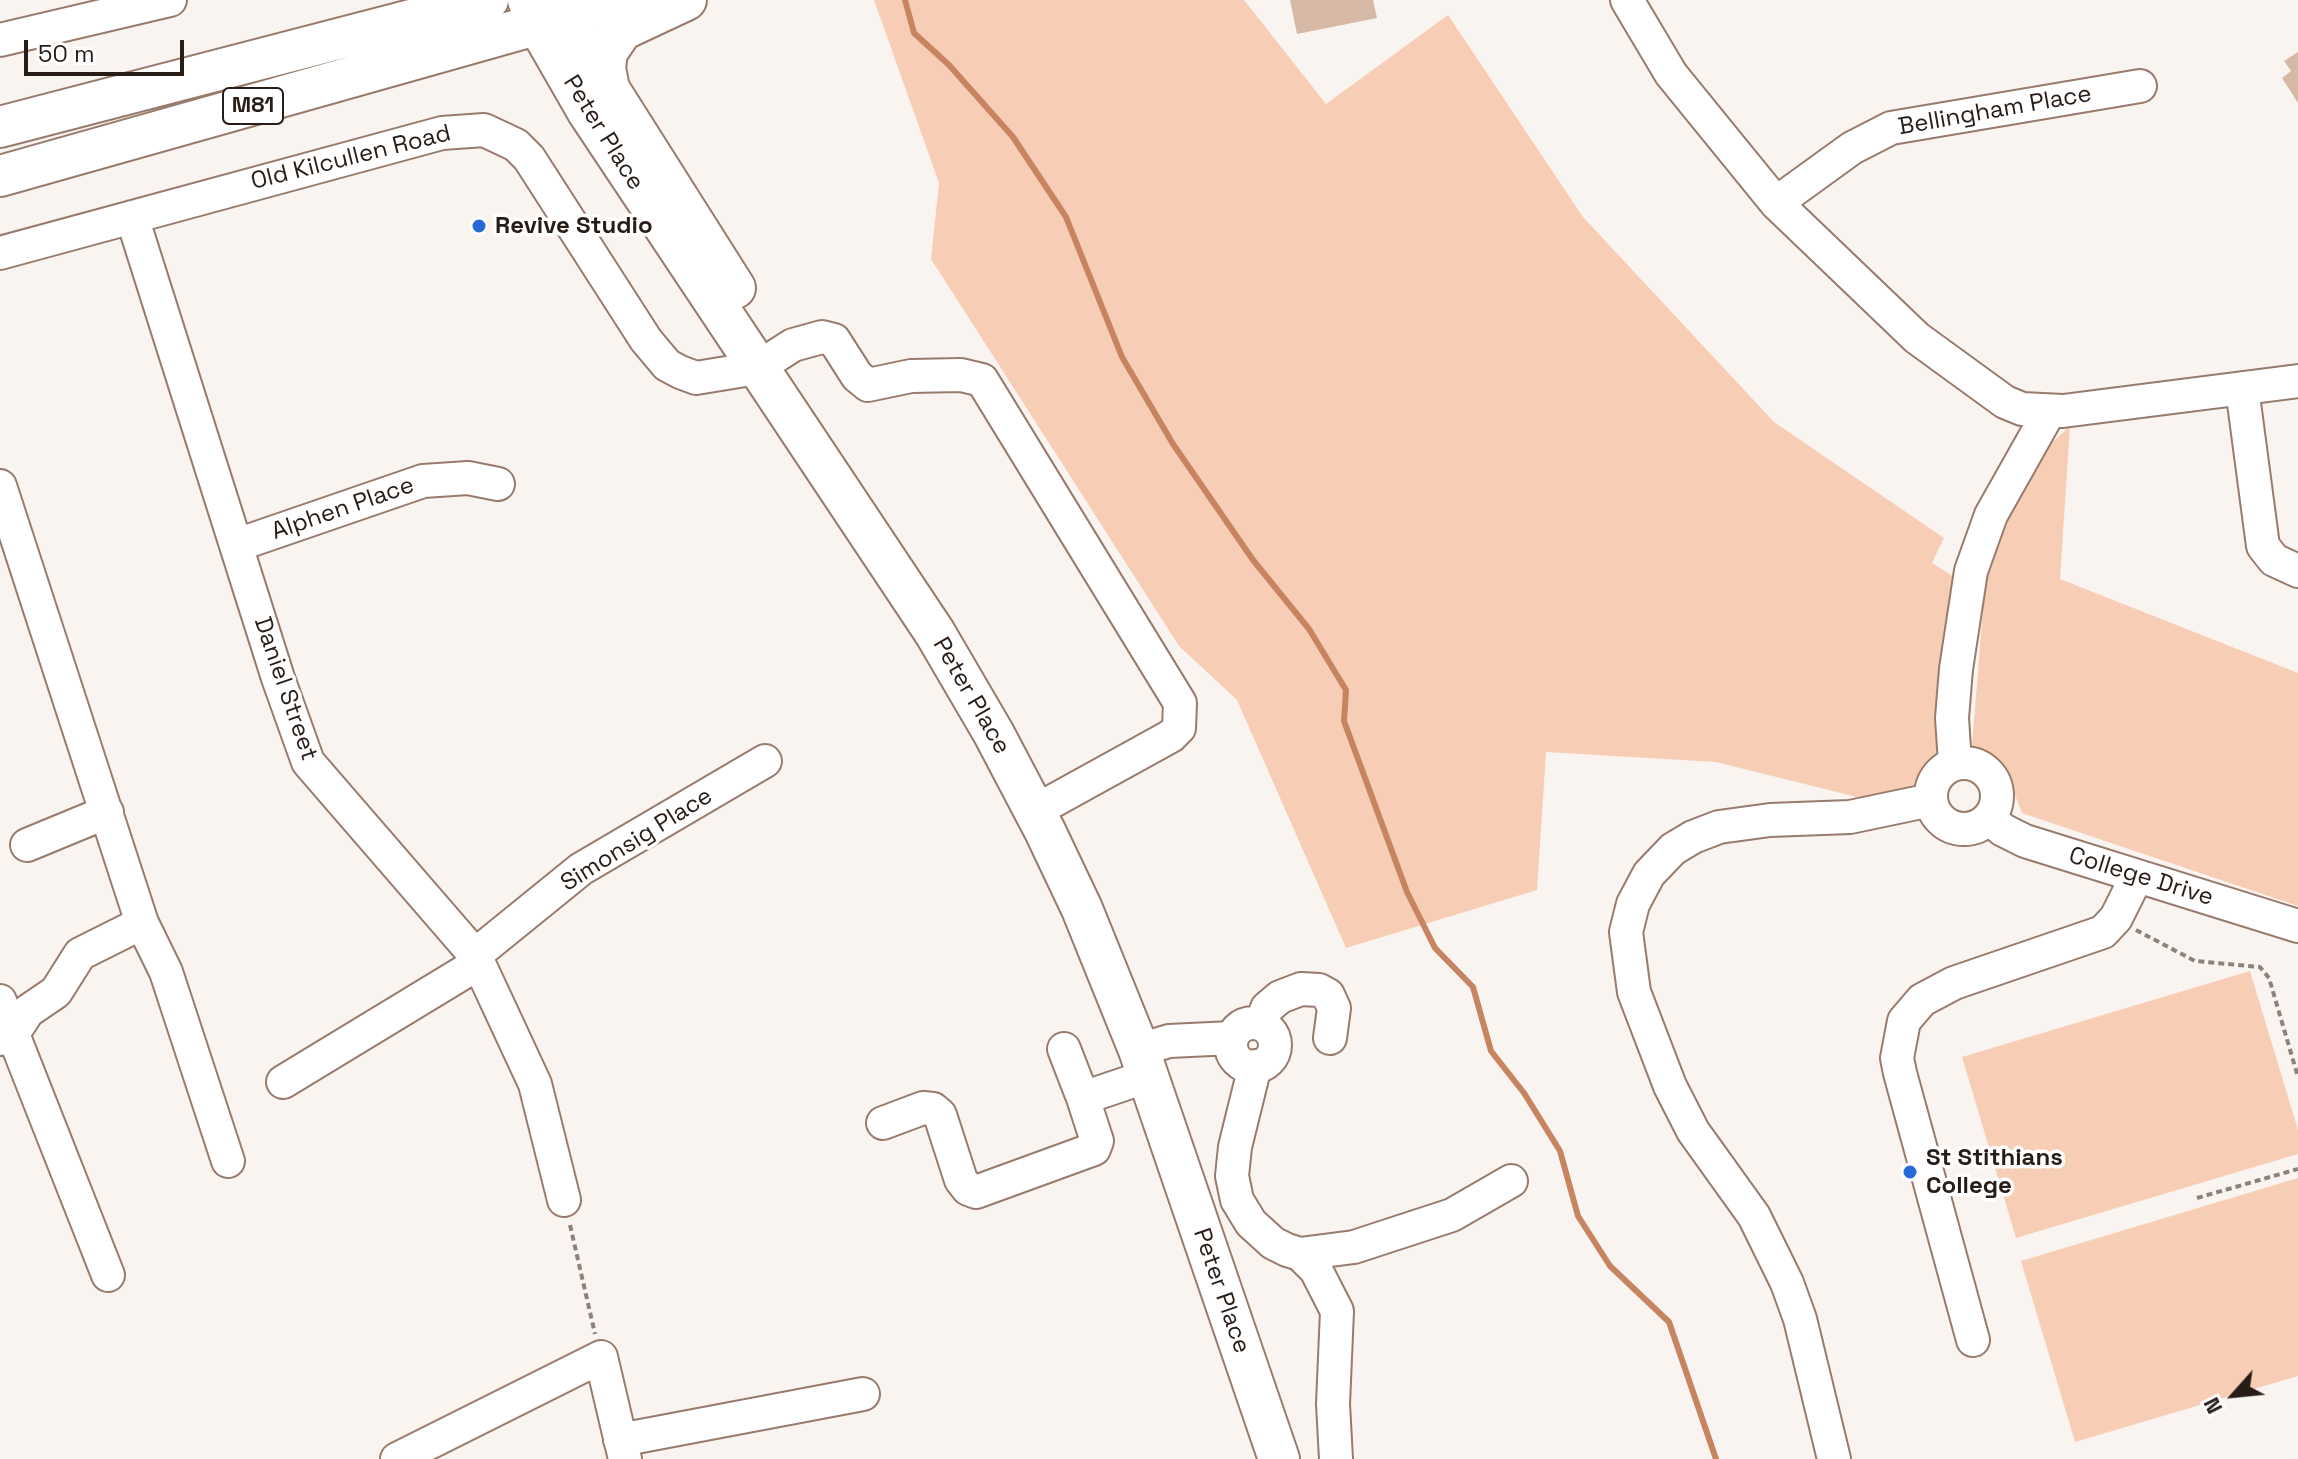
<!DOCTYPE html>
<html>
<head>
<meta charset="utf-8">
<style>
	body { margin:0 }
	#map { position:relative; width:2298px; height:1459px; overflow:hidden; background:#faf4f0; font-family:"Space Grotesk",sans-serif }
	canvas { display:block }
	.north { position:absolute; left:2194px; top:1355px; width:80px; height:80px; -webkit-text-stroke:6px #fff; paint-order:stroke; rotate:243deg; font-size:22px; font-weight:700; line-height:32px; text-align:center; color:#271c16 }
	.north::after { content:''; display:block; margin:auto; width:28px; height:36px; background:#271c16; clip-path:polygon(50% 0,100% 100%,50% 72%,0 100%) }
	.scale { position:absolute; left:24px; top:40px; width:160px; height:36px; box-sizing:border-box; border:4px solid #271c16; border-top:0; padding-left:10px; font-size:24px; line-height:28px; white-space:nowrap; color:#271c16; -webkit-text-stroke:6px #fff; paint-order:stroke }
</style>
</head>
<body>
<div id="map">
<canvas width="2298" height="1459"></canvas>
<div class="north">N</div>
<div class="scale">50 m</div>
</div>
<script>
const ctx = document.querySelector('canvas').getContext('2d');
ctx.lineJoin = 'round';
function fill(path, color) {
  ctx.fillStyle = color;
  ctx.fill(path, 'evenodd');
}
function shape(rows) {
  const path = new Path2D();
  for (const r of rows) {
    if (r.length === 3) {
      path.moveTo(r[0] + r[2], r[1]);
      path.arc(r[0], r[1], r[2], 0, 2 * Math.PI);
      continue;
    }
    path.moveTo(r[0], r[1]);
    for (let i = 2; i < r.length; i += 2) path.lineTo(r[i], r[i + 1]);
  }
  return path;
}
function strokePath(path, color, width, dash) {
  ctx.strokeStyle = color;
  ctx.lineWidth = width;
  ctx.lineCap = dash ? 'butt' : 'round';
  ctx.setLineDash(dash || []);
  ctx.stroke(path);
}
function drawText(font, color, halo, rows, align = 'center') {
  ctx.font = font + ' "Space Grotesk",sans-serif';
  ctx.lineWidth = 7;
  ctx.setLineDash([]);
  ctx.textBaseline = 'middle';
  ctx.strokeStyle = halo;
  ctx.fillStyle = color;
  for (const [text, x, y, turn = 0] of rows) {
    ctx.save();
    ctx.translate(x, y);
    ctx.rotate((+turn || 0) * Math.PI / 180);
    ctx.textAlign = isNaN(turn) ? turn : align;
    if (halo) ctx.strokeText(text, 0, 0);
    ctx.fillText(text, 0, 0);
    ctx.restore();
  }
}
const green = shape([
	[874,0,1244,0,1326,104,1448,15,1583,217,1774,422,1944,538,1932,563,1956,578,1936,705,1936,760,1908,793,1865,799,1716,762,1546,752,1537,890,1346,948,1237,700,1179,646,931,259,939,183],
	[2070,426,2060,579,2298,673,2298,906,2022,813,2006,772,1972,747,1987,557,2037,456],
	[2250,971,2298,1130,2298,1154,2016,1238,1962,1057],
	[2298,1178,2298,1376,2075,1442,2021,1261]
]);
const stream = shape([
	[905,0,914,33,949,65,1013,137,1066,217,1122,357,1173,444,1253,560,1309,629,1346,690,1344,721,1407,892,1435,948,1473,987,1491,1051,1524,1093,1560,1151,1578,1216,1610,1266,1669,1322,1716,1459]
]);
const building = shape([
	[1290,0,1373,0,1377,18,1297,34],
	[2298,52,2298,103,2282,78,2291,71,2284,61]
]);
const path = shape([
	[2136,930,2195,961,2260,967,2269,978,2298,1077],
	[2197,1198,2298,1169],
	[570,1225,595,1334]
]);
const minor = shape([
	[1627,0,1671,74,1776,203,1917,338,2005,402,2022,409,2063,411,2298,381],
	[0,40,170,0],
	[1776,203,1852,148,1891,128,2140,86],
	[132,217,278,678,308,762,475,955,535,1084,564,1200],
	[0,253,442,133,484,130,516,145,529,158,646,340,667,365,680,372,696,378,757,368,793,345,822,337,834,340,857,376,868,385,911,376,961,375,982,380,1180,703,1179,728,1171,736,1035,811],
	[2242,388,2263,546,2274,560,2298,571],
	[0,486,142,923,166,972,228,1161],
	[237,545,423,481,468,478,498,484],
	[1964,796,33],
	[1955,763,1952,718,1956,669,1971,571,1991,515,2049,412],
	[1989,818,2003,830,2025,841,2298,926],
	[27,845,107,812],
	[475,955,581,869,765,761],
	[0,1001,108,1275],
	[1253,1045,22],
	[1261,1024,1267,1008,1280,997,1301,989,1319,990,1328,995,1334,1008,1330,1038],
	[0,1039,13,1034,28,1011,56,992,80,954,142,923],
	[1064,1049,1083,1098],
	[1139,1050,1169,1041,1232,1038],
	[1255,1066,1235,1147,1232,1176,1237,1200,1251,1223,1273,1243,1287,1250,1300,1254,1354,1247,1452,1215,1511,1181],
	[283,1082,479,963],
	[883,1123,923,1108,933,1109,940,1115,961,1180,968,1189,976,1192,1094,1149,1097,1141,1083,1098,1148,1076],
	[1300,1254,1316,1270,1337,1311,1333,1404,1336,1459],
	[1973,1340,1900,1073,1897,1058,1904,1021,1922,1000,1954,983,2103,932,2116,918,2137,876],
	[620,1440,863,1394],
	[397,1459,601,1357,625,1459],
	[1834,1459,1800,1319,1787,1283,1754,1216,1693,1131,1670,1086,1634,992,1626,932,1633,904,1649,874,1673,849,1693,837,1719,827,1770,820,1850,817,1931,800]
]);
const major = shape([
	[528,0,538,25,588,112,935,633,994,734,1045,831,1082,909,1139,1050,1279,1459],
	[562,0,609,89,735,288],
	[609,89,605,68,607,52,622,30,686,0],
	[0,127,488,0],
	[0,176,624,0]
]);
const markers = [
	[479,226,8,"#2769d6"],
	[1910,1172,8,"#2769d6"]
];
const shields = [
	[253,106,60]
];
const shieldNames = [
	["M81",253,106]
];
const streetNames = [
	["Bellingham Place",1995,111,-10],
	["Peter Place",603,133,58],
	["Old Kilcullen Road",351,158,-14],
	["Alphen Place",343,509,-19],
	["Daniel Street",285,689,71],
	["Peter Place",971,696,60],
	["Simonsig Place",637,840,-32],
	["College Drive",2141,877,17],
	["Peter Place",1221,1291,71]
];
const poiNames = [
	["Revive Studio",495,226],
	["St Stithians",1926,1158],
	["College",1926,1186]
];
fill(green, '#f8cdb6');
strokePath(stream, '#c68560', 6);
fill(building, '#d6b8a7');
strokePath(minor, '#977b6c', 36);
strokePath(major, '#977b6c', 44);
strokePath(path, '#8b827d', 4, [6, 4]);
strokePath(minor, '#fff', 32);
strokePath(major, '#fff', 40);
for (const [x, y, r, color] of markers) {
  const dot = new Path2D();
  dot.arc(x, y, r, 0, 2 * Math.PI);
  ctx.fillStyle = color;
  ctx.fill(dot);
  strokePath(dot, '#fff', 3);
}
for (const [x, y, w] of shields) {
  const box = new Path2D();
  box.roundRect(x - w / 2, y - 18, w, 36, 6);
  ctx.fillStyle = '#fff';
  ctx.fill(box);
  strokePath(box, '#271c16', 2);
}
drawText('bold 22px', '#271c16', null, shieldNames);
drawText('24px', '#271c16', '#fff', streetNames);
drawText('bold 24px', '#271c16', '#fff', poiNames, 'left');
</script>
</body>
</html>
